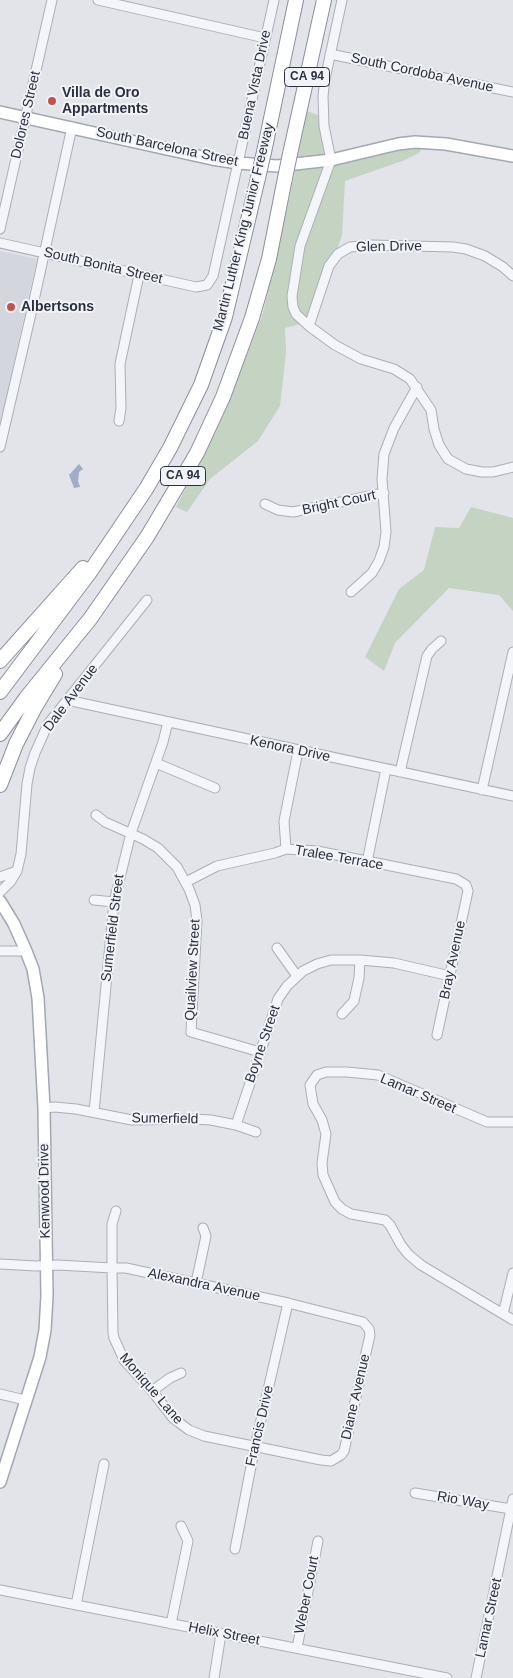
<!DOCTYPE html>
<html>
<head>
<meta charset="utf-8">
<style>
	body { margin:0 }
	canvas { display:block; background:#e2e4e9 }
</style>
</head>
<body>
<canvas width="513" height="1678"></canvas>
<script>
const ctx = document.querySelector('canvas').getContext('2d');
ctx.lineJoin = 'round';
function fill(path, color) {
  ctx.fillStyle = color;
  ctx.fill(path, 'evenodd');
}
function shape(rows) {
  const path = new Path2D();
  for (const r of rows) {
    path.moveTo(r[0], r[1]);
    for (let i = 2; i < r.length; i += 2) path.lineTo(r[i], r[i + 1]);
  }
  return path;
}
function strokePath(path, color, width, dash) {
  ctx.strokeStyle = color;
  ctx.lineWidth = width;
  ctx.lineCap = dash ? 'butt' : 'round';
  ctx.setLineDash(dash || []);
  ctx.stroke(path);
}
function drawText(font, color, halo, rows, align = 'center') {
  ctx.font = font + ' Arial,sans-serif';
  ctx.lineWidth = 4;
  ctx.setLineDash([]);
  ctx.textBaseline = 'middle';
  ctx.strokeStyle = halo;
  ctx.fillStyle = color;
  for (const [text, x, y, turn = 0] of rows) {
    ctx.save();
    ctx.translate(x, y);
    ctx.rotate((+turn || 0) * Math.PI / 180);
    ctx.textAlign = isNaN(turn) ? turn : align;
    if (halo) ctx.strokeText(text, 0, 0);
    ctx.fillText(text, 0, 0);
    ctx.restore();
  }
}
const built = shape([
	[0,251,37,259,0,426]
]);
const green = shape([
	[307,111,323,117,331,159,427,143,419,153,405,160,345,181,342,235,313,321,285,328,286,352,280,406,258,441,210,479,187,512,176,507,223,416,263,313,288,205],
	[471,507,513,518,513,611,499,595,449,588,395,643,384,671,365,657,399,589,424,570,435,527,459,528]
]);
const water = shape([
	[79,464,83,469,79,472,78,481,80,487,74,488,69,475]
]);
const minor = shape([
	[98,0,265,38],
	[342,0,325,79,323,96,324,126,331,160,300,246,292,296,293,307,296,314,309,326,335,345,361,359,394,369,410,379,431,410,434,429,439,445,448,459,466,469,482,472,493,472,513,467],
	[330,54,513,92],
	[0,229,52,0],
	[0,243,196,287,207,285,213,276,274,0],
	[309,326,329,266,338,254,350,247,371,245,453,247,466,249,485,256,503,267,513,276],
	[119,421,121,408,120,364,139,275],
	[0,447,31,314,72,127],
	[265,504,278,510,293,512,384,493],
	[351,592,372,573,379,561,384,547,386,532,382,479,384,454,394,428,417,387],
	[67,700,513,796],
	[156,763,215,788],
	[400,772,427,656,432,649,441,641],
	[482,790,513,652],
	[96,815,105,822,143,839,158,848,177,867,189,889,195,905,197,921,191,1032,260,1052],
	[286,849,284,821,298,751],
	[367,862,386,769],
	[0,877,17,871],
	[186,882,217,866,275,853,286,849,317,851,456,879,466,885,468,891,437,1035],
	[0,892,11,881,17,871,21,854,27,784,30,768,35,753,48,724,147,600],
	[94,900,114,902],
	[277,948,297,976],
	[0,951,26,951],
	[342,1014,354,1001,355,996,359,978,360,960],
	[44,1108,55,1107,76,1109,132,1120,192,1119,211,1120,236,1125,256,1132],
	[94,1112,114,902,131,833,163,742,168,722],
	[513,1122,487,1122,378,1075,347,1072,326,1072,317,1075,310,1085,313,1104,322,1120,326,1134,322,1163,323,1175,335,1202,342,1209,351,1214,385,1220,390,1225,401,1245,408,1254,421,1265,513,1320],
	[236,1125,278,999,287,986,303,971,317,964,331,960,360,960,394,963,450,976],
	[0,1264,36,1266,58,1265,112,1268,126,1268,288,1303,363,1322,369,1329,370,1335,344,1451,341,1455,331,1461,321,1460,204,1436,189,1430,173,1418,152,1391,124,1360,114,1338,113,1333,112,1268,112,1224,116,1211],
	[196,1283,206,1236,203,1228],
	[503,1314,513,1273],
	[152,1391,170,1378,181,1373],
	[0,1394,25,1400],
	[415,1493,511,1509],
	[235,1549,255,1446,288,1303],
	[0,1590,447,1678],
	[76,1605,104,1464],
	[171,1624,188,1541,181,1526],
	[297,1648,318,1541],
	[214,1678,221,1634],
	[476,1678,513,1499]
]);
const major = shape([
	[0,112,212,159,238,163,277,166,331,160,398,144,415,142,446,144,513,156],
	[0,901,14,924,26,951,33,969,38,998,44,1108,47,1296,45,1330,40,1357,0,1482]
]);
const highway = shape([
	[264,152,296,0],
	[290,154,324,0],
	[0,661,83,568],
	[0,692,90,572,146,489,170,448,201,385,225,317,258,178],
	[0,734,26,698,90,619,147,537,197,453,223,397,252,318,269,259,285,178],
	[0,785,16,744,35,707,55,674]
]);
const highwayBridge = shape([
	[258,178,264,152],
	[285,178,290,154]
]);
const markers = [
	[52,101,5,"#c64f51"],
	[11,307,5,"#c64f51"]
];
const shields = [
	[307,77,45],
	[183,476,45]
];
const shieldNames = [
	["CA 94",307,77],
	["CA 94",183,476]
];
const streetNames = [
	["South Cordoba Avenue",422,73,12],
	["Buena Vista Drive",255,85,-78],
	["Dolores Street",26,115,-77],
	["South Barcelona Street",167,147,12],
	["Martin Luther King Junior Freeway",244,227,-76],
	["Glen Drive",389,247,-1],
	["South Bonita Street",103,266,13],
	["Bright Court",339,503,-12],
	["Dale Avenue",71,698,-53],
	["Kenora Drive",290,749,12],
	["Tralee Terrace",339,858,10],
	["Sumerfield Street",113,928,-83],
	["Bray Avenue",453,960,-78],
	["Quailview Street",193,970,-87],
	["Boyne Street",263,1044,-71],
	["Lamar Street",418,1094,23],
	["Sumerfield",165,1119,1],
	["Kenwood Drive",45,1191,-91],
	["Alexandra Avenue",204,1285,12],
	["Monique Lane",151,1389,49],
	["Diane Avenue",356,1397,-77],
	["Francis Drive",260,1426,-77],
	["Rio Way",463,1501,10],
	["Weber Court",307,1595,-79],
	["Lamar Street",489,1618,-78],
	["Helix Street",224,1634,11]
];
const poiNames = [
	["Villa de Oro",62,93],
	["Appartments",62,109],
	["Albertsons",21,307]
];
fill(built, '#d4d6de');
fill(green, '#c5d3c3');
fill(water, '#9fadc7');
strokePath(minor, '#abaeb6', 11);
strokePath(major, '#a2a7b4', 14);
strokePath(highway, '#8a8f9f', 16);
strokePath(minor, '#f4f5f8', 9);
strokePath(major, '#fff', 11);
strokePath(highway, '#fff', 14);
strokePath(highwayBridge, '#8a8f9f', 16, []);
strokePath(highwayBridge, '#fff', 14);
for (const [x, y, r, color] of markers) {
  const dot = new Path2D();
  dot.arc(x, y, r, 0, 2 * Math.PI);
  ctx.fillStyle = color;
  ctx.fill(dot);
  strokePath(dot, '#f1f3f7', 2);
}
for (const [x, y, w] of shields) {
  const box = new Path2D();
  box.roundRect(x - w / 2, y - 9.5, w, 19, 4);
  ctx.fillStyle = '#f1f3f7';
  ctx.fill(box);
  strokePath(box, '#2b3040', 1);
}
drawText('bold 12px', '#2b3040', null, shieldNames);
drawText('14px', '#2b3040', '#f1f3f7', streetNames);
drawText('bold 14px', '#2b3040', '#f1f3f7', poiNames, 'left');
</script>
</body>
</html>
